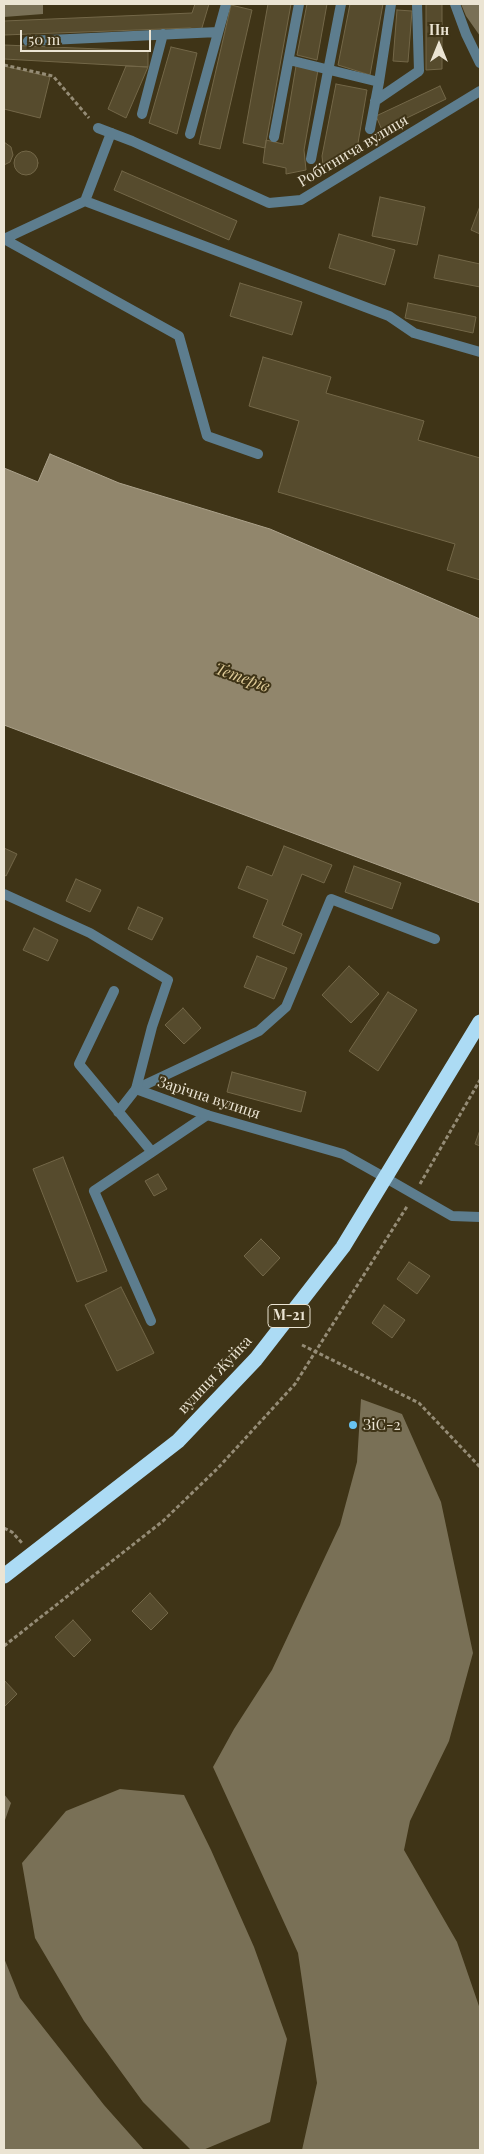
<!DOCTYPE html>
<html>
<head>
<meta charset="utf-8">
<style>
	body { margin:0 }
	#map { position:relative; width:484px; height:2154px; overflow:hidden; background:#3f3417; font-family:"Playfair Display",serif }
	canvas { display:block }
	.frame { position:absolute; inset:0; border:5px solid #ebe4d3; pointer-events:none }
	.north { position:absolute; left:414px; top:20px; width:50px; height:50px; -webkit-text-stroke:4px #3f3417; paint-order:stroke; rotate:0deg; font-size:14px; font-weight:700; line-height:20px; text-align:center; color:#ebe4d3 }
	.north::after { content:''; display:block; margin:auto; width:18px; height:22px; background:#ebe4d3; clip-path:polygon(50% 0,100% 100%,50% 72%,0 100%) }
	.scale { position:absolute; left:20px; top:30px; width:131px; height:22px; box-sizing:border-box; border:2px solid #ebe4d3; border-top:0; padding-left:6px; font-size:15px; line-height:18px; white-space:nowrap; color:#ebe4d3; -webkit-text-stroke:4px #3f3417; paint-order:stroke }
</style>
</head>
<body>
<div id="map">
<canvas width="484" height="2154"></canvas>
<div class="frame"></div>
<div class="north">Пн</div>
<div class="scale">50 m</div>
</div>
<script>
const ctx = document.querySelector('canvas').getContext('2d');
ctx.lineJoin = 'round';
function fill(path, color) {
  ctx.fillStyle = color;
  ctx.fill(path, 'evenodd');
}
function shape(rows) {
  const path = new Path2D();
  for (const r of rows) {
    if (r.length === 3) {
      path.moveTo(r[0] + r[2], r[1]);
      path.arc(r[0], r[1], r[2], 0, 2 * Math.PI);
      continue;
    }
    path.moveTo(r[0], r[1]);
    for (let i = 2; i < r.length; i += 2) path.lineTo(r[i], r[i + 1]);
  }
  return path;
}
function strokePath(path, color, width, dash) {
  ctx.strokeStyle = color;
  ctx.lineWidth = width;
  ctx.lineCap = dash ? 'butt' : 'round';
  ctx.setLineDash(dash || []);
  ctx.stroke(path);
}
function drawText(font, color, halo, rows, align = 'center') {
  ctx.font = font + ' "Playfair Display",serif';
  ctx.lineWidth = 4;
  ctx.setLineDash([]);
  ctx.textBaseline = 'middle';
  ctx.strokeStyle = halo;
  ctx.fillStyle = color;
  for (const [text, x, y, turn = 0] of rows) {
    ctx.save();
    ctx.translate(x, y);
    ctx.rotate((+turn || 0) * Math.PI / 180);
    ctx.textAlign = isNaN(turn) ? turn : align;
    if (halo) ctx.strokeText(text, 0, 0);
    ctx.fillText(text, 0, 0);
    ctx.restore();
  }
}
const forest = shape([
	[4,4,43,4,43,14,4,17],
	[461,4,480,4,480,36,466,16],
	[361,1399,402,1414,441,1502,473,1653,449,1741,410,1821,404,1850,457,1942,480,2009,480,2150,302,2150,317,2083,298,1953,213,1767,234,1729,272,1670,340,1525,357,1462],
	[120,1789,184,1795,211,1850,254,1947,287,2039,270,2122,203,2150,191,2150,143,2102,84,2021,35,1938,22,1863,66,1811],
	[4,1794,11,1803,4,1823],
	[4,1958,20,1998,104,2105,144,2150,4,2150]
]);
const water = shape([
	[50,454,119,483,270,529,480,619,480,903,4,725,4,468,38,482,50,454]
]);
const building = shape([
	[195,4,209,4,201,31,190,28,4,35,4,21,192,13,195,4],
	[268,4,291,4,265,148,243,143,268,4],
	[307,4,327,4,317,60,297,55,307,4],
	[350,4,383,4,370,75,338,65,350,4],
	[426,4,442,4,442,69,426,70,426,4],
	[231,5,252,10,220,149,199,144,231,5],
	[397,10,412,11,408,62,393,61,397,10],
	[4,45,148,51,148,67,4,59,4,45],
	[171,47,197,53,177,134,149,123,171,47],
	[4,66,50,77,40,118,4,109,4,66],
	[126,66,148,67,126,118,108,109,126,66],
	[296,66,318,70,304,150,306,170,286,174,286,168,263,163,266,140,283,144,296,66],
	[336,84,367,90,357,149,323,165,322,156,336,84],
	[440,86,446,99,382,130,376,116,440,86],
	[4,142,11,147,13,155,10,162,4,165,4,142],
	[26,163,12],
	[122,171,237,221,229,240,114,190,122,171],
	[380,197,425,207,417,245,372,236,380,197],
	[480,206,480,234,471,230,480,206],
	[339,234,395,250,385,285,329,268,339,234],
	[439,255,480,264,480,287,434,278,439,255],
	[240,283,302,302,292,335,230,316,240,283],
	[408,303,476,317,473,333,405,318,408,303],
	[263,357,331,377,326,393,424,421,418,440,480,458,480,580,447,570,455,544,278,492,299,421,249,406,263,357],
	[284,846,332,865,324,883,302,874,282,925,302,934,294,954,253,937,268,900,238,888,247,866,272,876,284,846],
	[4,848,17,854,6,876,4,875,4,848],
	[354,866,401,883,392,909,345,892,354,866],
	[76,879,101,890,90,912,66,901,76,879],
	[138,907,163,918,152,940,128,929,138,907],
	[34,928,58,940,48,961,23,950,34,928],
	[257,956,287,968,274,999,244,987,257,956],
	[349,966,379,994,351,1023,322,995,349,966],
	[388,992,417,1010,378,1071,349,1051,388,992],
	[183,1008,201,1028,184,1044,165,1025,183,1008],
	[232,1072,306,1092,301,1112,227,1092,232,1072],
	[480,1130,480,1146,475,1144,480,1130],
	[63,1157,107,1271,77,1282,33,1169,63,1157],
	[158,1174,167,1189,154,1196,145,1181,158,1174],
	[261,1239,280,1258,263,1276,244,1256,261,1239],
	[409,1262,430,1276,417,1294,397,1279,409,1262],
	[121,1287,154,1353,117,1371,85,1305,121,1287],
	[384,1305,405,1320,392,1338,372,1323,384,1305],
	[150,1593,168,1613,151,1630,132,1611,150,1593],
	[73,1620,91,1640,74,1657,55,1637,73,1620],
	[4,1680,17,1694,4,1707,4,1680]
]);
const path = shape([
	[4,65,53,76,89,118],
	[420,1184,480,1080],
	[302,1345,419,1403,480,1467],
	[4,1360,5,1360],
	[4,1528,12,1532,22,1543],
	[4,1646,163,1521,218,1468,295,1384,408,1205]
]);
const lane = shape([
	[455,4,466,34,480,63],
	[28,41,218,32],
	[289,60,379,82],
	[375,101,419,71,417,4],
	[142,114,163,34],
	[370,129,379,82,391,4],
	[111,133,85,201,389,316,414,333,480,352],
	[190,134,226,4],
	[274,137,299,4],
	[311,159,341,4],
	[4,239,179,336,207,436,258,454],
	[4,239,85,201],
	[114,991,79,1064,152,1152],
	[118,1112,136,1089,259,1031,286,1007,331,899,435,939],
	[384,1177,452,1216,480,1217],
	[151,1321,94,1191,207,1115]
]);
const street = shape([
	[98,128,132,141,269,203,301,200,480,91],
	[4,894,90,933,168,980,152,1027,136,1089,207,1115,343,1154,384,1177]
]);
const highway = shape([
	[4,1576,178,1441,256,1359,343,1247,480,1022]
]);
const markers = [
	[353,1425,5,"#69c3f1"]
];
const shields = [
	[289,1316,42]
];
const shieldNames = [
	["М-21",289,1316]
];
const streetNames = [
	["Робітнича вулиця",353,151,-31],
	["Зарічна вулиця",209,1098,18],
	["вулиця Жуйка",215,1375,-47]
];
const poiNames = [
	["ЗіС-2",363,1425]
];
const waterNames = [
	["Тетерів",242,678,20]
];
fill(forest, '#797056');
fill(water, '#91866c');
strokePath(water, '#aca28b', 1);
fill(building, '#564b2d');
strokePath(building, '#736748', 1);
strokePath(path, '#958c76', 3, [4, 2.5]);
strokePath(lane, '#5d7d8e', 10);
strokePath(street, '#5d7d8e', 10);
strokePath(highway, '#acdbf4', 15);
for (const [x, y, r, color] of markers) {
  const dot = new Path2D();
  dot.arc(x, y, r, 0, 2 * Math.PI);
  ctx.fillStyle = color;
  ctx.fill(dot);
  strokePath(dot, '#3f3417', 2);
}
for (const [x, y, w] of shields) {
  const box = new Path2D();
  box.roundRect(x - w / 2, y - 11.5, w, 23, 4);
  ctx.fillStyle = '#3f3417';
  ctx.fill(box);
  strokePath(box, '#ebe4d3', 1);
}
drawText('bold 14px', '#ebe4d3', null, shieldNames);
drawText('15px', '#ebe4d3', '#3f3417', streetNames);
drawText('15px', '#ebe4d3', '#3f3417', poiNames, 'left');
drawText('italic 16px', '#deca97', '#3f3417', waterNames);
</script>
</body>
</html>
